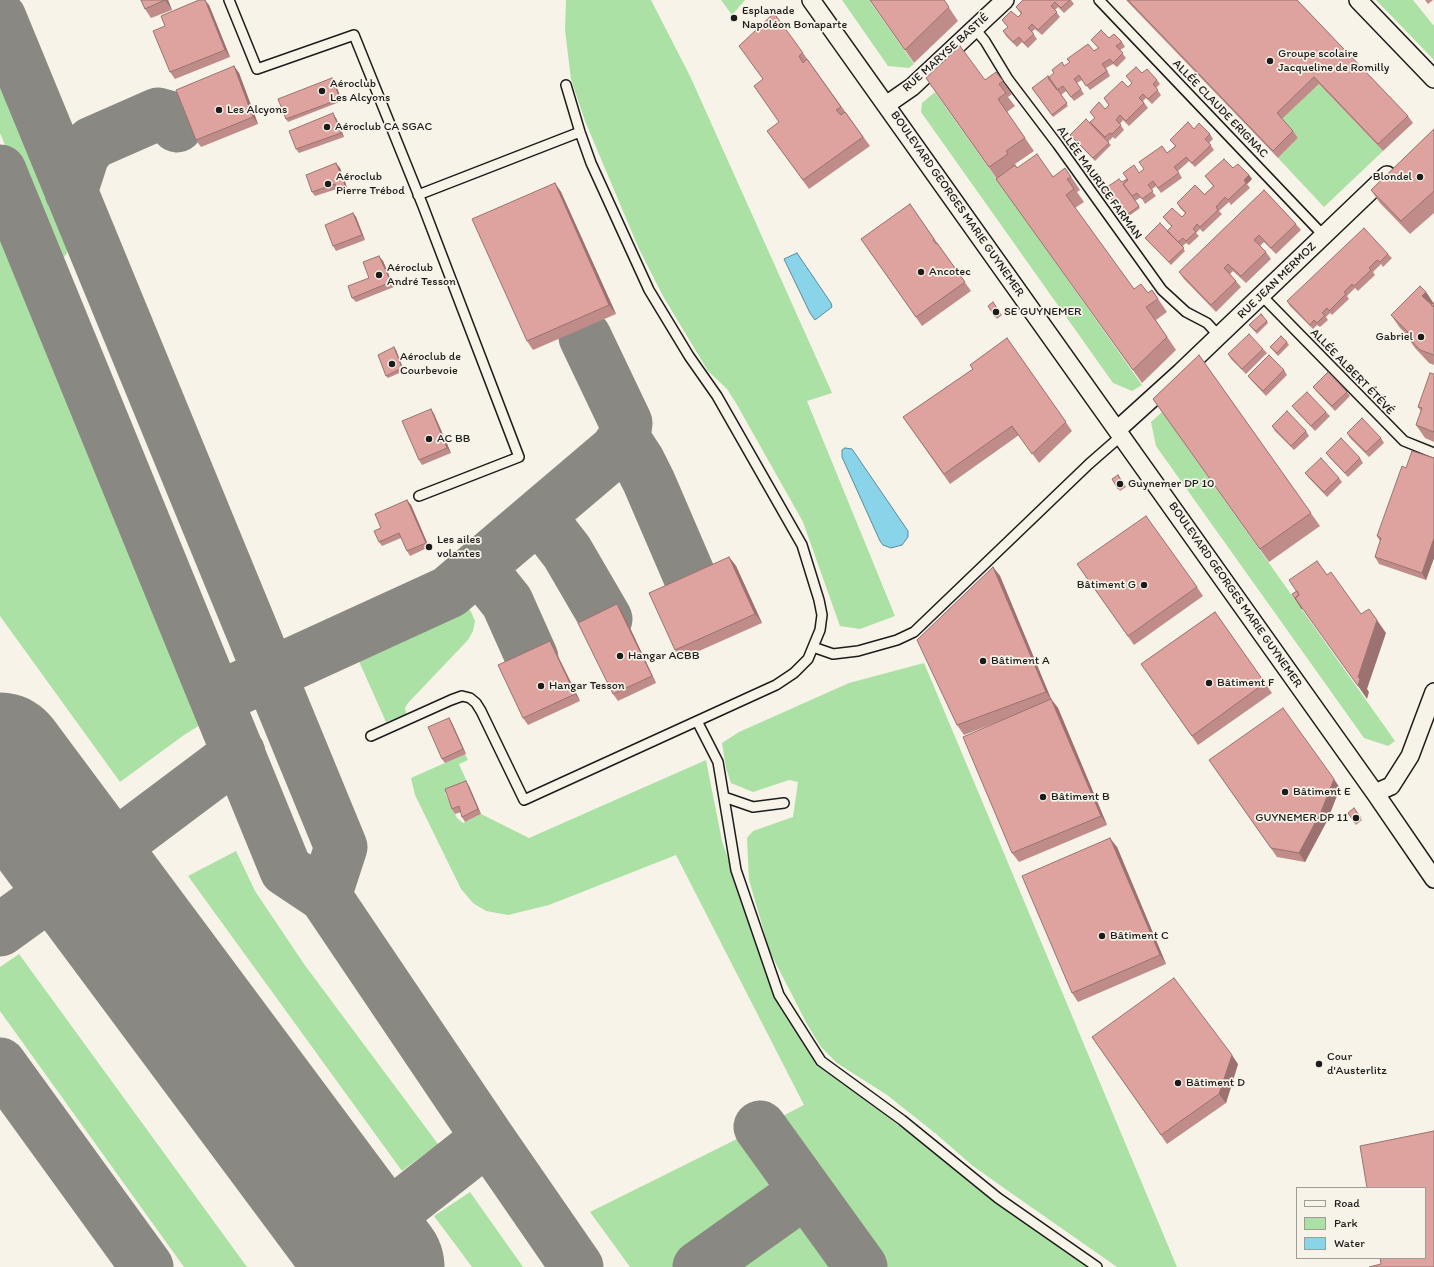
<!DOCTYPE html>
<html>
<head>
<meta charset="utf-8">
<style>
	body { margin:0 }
	#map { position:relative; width:1434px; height:1267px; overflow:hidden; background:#f7f3e8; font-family:Itim,sans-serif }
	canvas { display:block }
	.legend { position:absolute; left:1296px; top:1187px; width:130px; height:72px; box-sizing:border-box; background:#f7f3e8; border:1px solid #9f9d96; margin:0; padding:5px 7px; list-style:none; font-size:12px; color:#1c1c1c }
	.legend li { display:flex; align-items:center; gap:8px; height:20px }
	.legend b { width:20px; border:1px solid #9f9d96 }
</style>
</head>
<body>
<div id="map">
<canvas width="1434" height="1267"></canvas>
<ul class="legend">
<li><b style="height:5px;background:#f7f3e8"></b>Road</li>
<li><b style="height:11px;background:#abe1a4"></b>Park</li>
<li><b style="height:11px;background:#89d4e9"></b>Water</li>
</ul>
</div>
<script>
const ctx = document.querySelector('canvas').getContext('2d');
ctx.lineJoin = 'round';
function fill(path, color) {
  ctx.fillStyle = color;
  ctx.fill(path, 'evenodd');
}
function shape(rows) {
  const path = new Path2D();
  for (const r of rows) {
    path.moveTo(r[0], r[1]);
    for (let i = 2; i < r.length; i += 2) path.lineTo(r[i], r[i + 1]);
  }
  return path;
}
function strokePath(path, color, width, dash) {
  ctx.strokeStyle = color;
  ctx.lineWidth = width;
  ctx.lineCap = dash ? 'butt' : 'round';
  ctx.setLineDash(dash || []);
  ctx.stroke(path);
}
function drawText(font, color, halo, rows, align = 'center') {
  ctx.font = font + ' Itim,sans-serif';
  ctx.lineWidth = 3.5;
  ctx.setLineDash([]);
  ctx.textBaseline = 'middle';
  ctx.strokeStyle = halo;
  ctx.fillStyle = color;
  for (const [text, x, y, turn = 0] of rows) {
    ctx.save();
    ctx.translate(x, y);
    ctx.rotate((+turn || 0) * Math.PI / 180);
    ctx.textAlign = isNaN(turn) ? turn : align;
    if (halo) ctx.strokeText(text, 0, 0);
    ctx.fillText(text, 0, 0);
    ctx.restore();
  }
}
const green = shape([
	[566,0,651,0,690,76,832,393,807,401,895,616,860,629,840,626,803,522,736,403,727,389,708,371,663,296,639,249,585,121,571,79,565,30],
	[721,0,745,0,732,15],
	[842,0,869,0,914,64,909,68,888,66],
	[1376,0,1413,0,1434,26,1434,60],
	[0,57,69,227,67,253,60,263,53,260,47,248,0,133],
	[1319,84,1383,151,1324,207,1278,158,1298,138,1281,120],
	[935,92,1142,385,1132,391,1113,383,921,112,922,103],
	[0,200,211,718,184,735,120,782,0,616],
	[1162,412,1395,741,1388,746,1364,738,1156,446,1151,422],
	[461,597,471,612,475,621,473,631,468,640,408,703,405,708,406,714,386,722,354,650,436,612],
	[924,663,1019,889,1177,1267,1117,1267,1011,1193,973,1166,935,1133,887,1095,837,1063,821,1047,807,1024,770,952,749,880,747,838,753,831,793,817,798,782,789,780,753,792,731,783,726,768,722,743,739,732,849,683],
	[465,754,468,760,459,764,467,782,445,793,457,818,463,823,481,814,529,838,706,760,722,841,767,976,786,1017,823,1068,918,1140,936,1155,1089,1267,878,1267,773,1121,804,1105,676,855,549,905,508,915,486,911,473,903,461,889,415,795,411,778],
	[236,851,255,891,304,964,438,1144,402,1171,188,876],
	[19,954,247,1267,184,1267,0,1011,0,967],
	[749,1133,788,1188,679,1267,630,1267,590,1212],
	[470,1192,523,1267,472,1267,434,1216],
	[804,1206,847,1267,716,1267]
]);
const water = shape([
	[797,253,831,303,832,307,815,320,810,313,784,259,797,253],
	[845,448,852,449,908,531,908,537,902,545,891,548,883,545,880,541,842,457,842,450,845,448]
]);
const taxiway = shape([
	[0,18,341,847,325,896],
	[0,171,286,870,325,896,488,1138,577,1267],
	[71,192,83,155,92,143,158,114,169,117,177,126],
	[624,439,639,462,649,482,692,582],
	[539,516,567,552,606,619],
	[479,567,507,602,532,658],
	[237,689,449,592,615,451,624,439,626,423,585,337],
	[0,930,83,870,239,753],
	[0,1064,147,1267],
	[760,1127,861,1267],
	[324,1267,488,1138],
	[699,1267,806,1191]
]);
const runway = shape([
	[0,759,378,1267]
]);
const lane = shape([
	[229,0,257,69,354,35,423,206,519,457,419,496],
	[1099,0,1324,236],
	[975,29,985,41,1008,79,1058,145,1162,290,1186,312,1207,323,1219,336],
	[418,195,580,132],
	[1262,296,1404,441,1434,453],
	[813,647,833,654,858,651,897,640,914,632,1089,464,1121,436],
	[697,721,718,762,736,870,779,995,821,1061,902,1120,998,1198,1097,1267],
	[371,736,451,700,462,696,470,698,476,703,481,711,524,800,776,685,794,673,808,659,820,630,822,615,819,600,802,545,717,396,689,356,649,290,591,163,580,132,566,85],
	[724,797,753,807,784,803]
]);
const street = shape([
	[811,0,1375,793,1434,879],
	[1358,0,1434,79],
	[886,105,912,87,1005,0],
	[1117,430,1181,372,1387,175],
	[1375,793,1391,786,1410,756,1434,692]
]);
const wall = shape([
	[141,0,168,0,172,10,151,18,145,9],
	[870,0,944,0,958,21,914,63],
	[1023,0,1071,0,1074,4,1064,13,1058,7,1055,10,1060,17,1042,35,1035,29,1032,32,1037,39,1028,48,1022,42,1017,47,1006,36,1003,31,1008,27,1002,20,1018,17,1021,14,1016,7],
	[1126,0,1297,0,1408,116,1413,123,1383,151,1319,84,1282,119,1293,131,1298,138,1278,158],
	[1425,0,1433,0,1428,4],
	[209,5,230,57,175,79,170,72,165,26],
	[1109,38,1122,42,1125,47,1120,50,1126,58,1117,67,1113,64,1106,68,1110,76,1090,90,1082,80,1077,83,1084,94,1074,101,1066,91,1061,95,1068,106,1053,117,1032,88,1098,48,1091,40],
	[803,53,870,146,809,189,767,131,779,122,763,80],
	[234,66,239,73,258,124,201,147,196,140],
	[996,72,1012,94,1008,97,1015,106,1007,112,1034,151,1015,164,1017,168,1053,177,1065,168,1080,190,1077,192,1084,202,1075,208,1134,289,1148,293,1152,290,1167,312,1156,320,1176,350,1142,383,1006,192,926,78,985,80],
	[1142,73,1157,80,1160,84,1156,88,1161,95,1152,104,1146,98,1143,101,1148,108,1129,126,1123,120,1120,124,1124,130,1115,139,1113,137,1108,142,1111,145,1095,161,1070,135,1092,124,1095,118,1090,112,1105,109,1109,105,1104,98,1128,87,1132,83,1126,76],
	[334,80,342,101,288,122,286,119],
	[336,118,344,137,299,153,296,149],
	[1194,129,1210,134,1213,139,1209,143,1214,150,1195,167,1189,161,1187,163,1178,171,1182,178,1161,193,1156,186,1151,190,1156,196,1145,204,1141,197,1135,201,1140,208,1125,219,1104,189,1122,182,1139,173,1167,153,1175,146,1170,140],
	[1434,129,1434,213,1410,234,1380,203,1371,190],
	[340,168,348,190,340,193,337,189,315,196,312,192],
	[1233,168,1249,175,1252,179,1247,184,1250,188,1231,205,1229,202,1219,211,1222,214,1203,232,1200,229,1196,233,1199,236,1189,245,1186,243,1182,247,1185,251,1171,265,1145,238,1167,232,1172,227,1167,222,1163,217,1182,217,1185,213,1180,208,1177,203,1205,195,1213,186,1205,176],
	[555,183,561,192,616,314,533,350,527,341],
	[1264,190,1296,224,1301,230,1276,254,1264,242,1260,246,1266,252,1271,259,1246,283,1233,271,1230,274,1236,281,1241,287,1216,312,1184,279,1179,272],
	[910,204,971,291,922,326,861,239],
	[353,213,356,217,365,240,336,251,333,246],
	[1388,254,1392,258,1383,267,1381,264,1373,272,1375,275,1358,291,1355,288,1347,296,1349,299,1332,315,1330,313,1326,317,1328,320,1320,327,1317,325,1313,329,1290,306,1287,301],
	[383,261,394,287,356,302,352,298],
	[1426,292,1434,304,1434,365,1429,363,1415,348,1406,335,1406,334,1400,328,1391,315],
	[993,302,1002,315,997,319,988,306],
	[1267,321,1268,323,1257,334,1249,325],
	[1007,338,1072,431,1039,463,1019,435,950,484,903,417,973,369,970,365],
	[1287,342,1289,345,1278,356,1270,347],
	[394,347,396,350,404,371,388,378,386,376],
	[1263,349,1267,353,1246,374,1231,359,1228,354],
	[1199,355,1320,526,1269,562,1153,399],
	[1284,370,1287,375,1266,396,1251,380,1248,376],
	[1434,374,1434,442,1425,438,1416,425,1421,411,1418,407],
	[1313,387,1347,392,1350,396,1335,411,1316,391],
	[1292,406,1326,412,1330,416,1315,431,1296,411],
	[431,409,434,414,451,453,422,465,419,460],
	[1272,426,1306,431,1309,436,1294,450,1275,431],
	[1347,433,1381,438,1384,443,1369,457,1350,438],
	[1326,453,1360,458,1363,463,1348,477,1329,457],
	[1434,458,1434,558,1426,580,1379,564,1375,557,1380,541,1377,536,1406,468],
	[1305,473,1339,478,1342,482,1327,497,1308,477],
	[1118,475,1126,487,1120,491,1112,479],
	[407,500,411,505,429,547,410,556,407,551,401,538,382,546,379,542,381,528],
	[729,557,736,566,762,623,681,659,675,650],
	[1077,564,1197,587,1203,596,1134,645],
	[993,567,1000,576,1051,699,1058,708,1107,825,1019,862,1012,853,1005,719,964,735,957,725],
	[617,604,622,611,656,683,618,701,613,694],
	[1215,612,1272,693,1198,745,1141,664],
	[550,641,554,648,580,701,528,725,523,718],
	[449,718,452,723,466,754,445,763,442,759],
	[1209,760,1340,788,1327,821,1305,862,1277,857],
	[469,786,481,814,465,822,462,817,461,812,455,814,452,809],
	[1354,808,1362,820,1356,825,1348,813],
	[1117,847,1166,964,1078,1002,1072,993],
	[1092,1037,1238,1064,1226,1103,1167,1144]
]);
const shadedWall = shape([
	[165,0,168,0,172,10],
	[205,0,209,5,230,57,225,50],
	[234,66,239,73,258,124,253,117],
	[332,78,334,80,342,101,340,99],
	[333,113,336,118,344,137,341,133],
	[336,163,340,168,348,190,345,185],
	[1249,175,1252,179,1247,184,1244,180],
	[555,183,561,192,616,314,609,305],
	[353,213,356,217,365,240,362,235],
	[379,256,383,261,394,287,391,282],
	[1426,292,1434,304,1432,309,1422,296],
	[394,347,396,350,404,371,402,368],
	[431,409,434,414,451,453,447,448],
	[407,500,411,505,429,547,426,543],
	[1434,538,1434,558,1426,580,1422,573],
	[729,557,736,566,762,623,755,614],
	[993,567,1000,576,1052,701,1046,692],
	[617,604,622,611,656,683,652,676],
	[1377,620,1386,633,1367,689,1369,692,1367,699,1358,686,1358,677],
	[550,641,554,648,580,701,575,694],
	[1051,699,1058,708,1107,825,1101,816],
	[449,718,452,723,466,754,463,749],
	[1334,779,1340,788,1327,821,1305,862,1299,853],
	[466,781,469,786,481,814,478,809],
	[1110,838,1117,847,1166,964,1160,955],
	[1232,1055,1238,1064,1226,1103,1219,1094]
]);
const building = shape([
	[141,0,165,0,145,9,141,0],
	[199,0,205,0,225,50,170,72,153,31,165,26,161,16,199,0],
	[870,0,944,0,949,7,905,50,870,0],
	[1023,0,1070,0,1061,8,1055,2,1051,6,1057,12,1038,30,1032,24,1028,28,1034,34,1024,43,1019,37,1013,42,1003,31,1008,27,1002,20,1011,11,1018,17,1022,13,1016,7,1023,0],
	[1128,0,1297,0,1408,116,1378,144,1314,77,1277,113,1293,131,1273,151,1128,0],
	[774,13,803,53,799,56,803,63,807,59,841,107,836,110,841,115,845,112,863,137,803,180,767,131,779,122,754,86,763,79,739,46,774,13],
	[1101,30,1109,38,1114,34,1122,42,1116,46,1123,53,1113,63,1110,59,1102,64,1107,71,1086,86,1079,75,1074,79,1081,89,1071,97,1063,86,1057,90,1048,78,1054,73,1052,70,1062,62,1064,66,1070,62,1067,59,1088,44,1094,51,1099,48,1091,40,1101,30],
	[960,46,985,80,996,72,1003,81,999,84,1006,93,998,99,1025,138,1006,151,1008,154,989,167,926,78,960,46],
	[234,66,253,117,196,140,176,90,234,66],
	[1136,67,1142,73,1147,69,1157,80,1153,84,1158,90,1148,99,1143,94,1139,98,1144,103,1126,121,1120,115,1116,120,1121,125,1112,134,1110,133,1105,137,1090,122,1095,118,1090,112,1099,102,1105,109,1109,105,1104,98,1122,81,1128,87,1132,83,1126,76,1136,67],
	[1048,76,1067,103,1052,115,1032,88,1048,76],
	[332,78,340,99,286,119,278,99,332,78],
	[333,113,341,133,296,149,289,131,333,113],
	[1086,119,1109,143,1093,158,1070,135,1086,119],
	[1188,122,1194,129,1199,123,1210,134,1205,139,1211,145,1192,163,1186,157,1184,159,1174,167,1179,173,1158,188,1153,181,1148,185,1153,191,1142,199,1137,193,1132,196,1123,184,1128,180,1123,173,1134,165,1139,173,1144,169,1139,162,1162,146,1167,153,1176,146,1170,140,1188,122],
	[1434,129,1434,191,1401,221,1371,190,1434,129],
	[1037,154,1053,177,1065,168,1071,177,1067,179,1074,189,1066,195,1134,289,1141,284,1148,293,1152,290,1158,299,1146,307,1167,337,1133,370,996,179,1015,165,1017,168,1037,154],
	[1224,159,1233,168,1238,164,1249,175,1244,180,1246,183,1228,200,1225,197,1216,207,1218,210,1200,227,1197,224,1193,229,1196,232,1186,241,1183,238,1178,242,1167,231,1172,226,1163,217,1172,208,1182,217,1186,213,1177,203,1195,185,1205,195,1206,193,1214,186,1205,176,1224,159],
	[336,163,345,185,337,188,335,184,312,192,306,175,336,163],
	[1119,179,1122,182,1127,179,1128,180,1123,184,1139,206,1124,217,1104,189,1119,179],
	[555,183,609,305,527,341,472,219,555,183],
	[1264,190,1296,224,1271,248,1259,235,1254,240,1266,252,1241,276,1228,264,1224,268,1236,281,1211,305,1179,272,1264,190],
	[910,204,934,239,933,240,936,244,937,243,965,282,916,317,861,239,910,204],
	[353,213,362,235,333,246,325,225,353,213],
	[1160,223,1184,248,1169,262,1145,238,1160,223],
	[1364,228,1388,254,1380,262,1377,260,1369,268,1371,270,1354,286,1352,284,1344,292,1346,294,1329,311,1327,308,1322,313,1325,315,1317,323,1314,320,1310,325,1287,301,1364,228],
	[379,256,391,282,352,298,348,286,369,278,363,262,379,256],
	[1420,286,1426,292,1422,296,1434,307,1434,355,1420,350,1406,335,1408,332,1391,315,1420,286],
	[993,302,1000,313,995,317,988,306,993,302],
	[1433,303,1434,304,1434,307,1431,305,1433,303],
	[1261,314,1267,321,1256,331,1249,325,1261,314],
	[1249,334,1263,349,1242,369,1228,354,1249,334],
	[1281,336,1287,342,1277,353,1270,347,1281,336],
	[1007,338,1066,422,1032,454,1012,426,944,474,903,417,973,369,970,365,1007,338],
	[394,347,402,368,386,376,378,355,394,347],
	[1199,355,1311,513,1260,549,1153,399,1199,355],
	[1269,355,1284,370,1263,391,1248,376,1269,355],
	[1328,372,1347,392,1332,406,1313,387,1328,372],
	[1430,373,1434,374,1434,432,1416,425,1422,408,1418,407,1430,373],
	[1307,392,1326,412,1311,426,1292,406,1307,392],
	[431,409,447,448,419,460,402,421,431,409],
	[1287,411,1306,431,1291,446,1272,426,1287,411],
	[1362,418,1381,438,1366,452,1347,433,1362,418],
	[1341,438,1360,458,1345,473,1326,453,1341,438],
	[1412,451,1434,458,1434,538,1422,573,1375,557,1381,538,1377,536,1402,466,1406,468,1412,451],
	[1321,458,1339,478,1324,492,1305,473,1321,458],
	[1118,475,1124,485,1118,489,1112,479,1118,475],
	[407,500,426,543,407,551,399,533,379,542,374,531,381,528,375,514,407,500],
	[1146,516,1197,587,1128,636,1077,564,1146,516],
	[729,557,755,614,675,650,649,593,729,557],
	[1317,561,1327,575,1331,572,1361,614,1369,609,1377,620,1358,677,1360,679,1358,686,1295,598,1299,595,1289,580,1317,561],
	[993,567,1046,692,957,725,917,640,993,567],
	[1297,591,1299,595,1295,598,1302,609,1292,594,1297,591],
	[617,604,652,676,613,694,578,623,617,604],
	[1215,612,1265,683,1192,736,1141,664,1215,612],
	[550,641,575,694,523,718,498,665,550,641],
	[1051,699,1101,816,1012,853,963,737,1051,699],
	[1283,708,1334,779,1321,812,1299,853,1271,848,1209,760,1283,708],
	[449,718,463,749,442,759,428,727,449,718],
	[466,781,478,809,462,817,459,806,452,809,445,789,466,781],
	[1354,808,1361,818,1355,823,1348,813,1354,808],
	[1110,838,1160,955,1072,993,1022,876,1110,838],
	[1174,978,1232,1055,1219,1094,1161,1135,1092,1037,1174,978],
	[1434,1131,1434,1267,1369,1267,1381,1264,1380,1258,1425,1258,1425,1188,1367,1188,1360,1146,1434,1131]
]);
const markers = [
	[734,18,4,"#1c1c1c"],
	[1270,61,4,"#1c1c1c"],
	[322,91,4,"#1c1c1c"],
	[219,110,4,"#1c1c1c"],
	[327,127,4,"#1c1c1c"],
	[1420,177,4,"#1c1c1c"],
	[328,184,4,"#1c1c1c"],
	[921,272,4,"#1c1c1c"],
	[379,275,4,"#1c1c1c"],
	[996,312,4,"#1c1c1c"],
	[1421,337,4,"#1c1c1c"],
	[392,364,4,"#1c1c1c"],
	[429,439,4,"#1c1c1c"],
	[1120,484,4,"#1c1c1c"],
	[429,547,4,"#1c1c1c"],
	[1144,585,4,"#1c1c1c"],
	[620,656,4,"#1c1c1c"],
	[983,661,4,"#1c1c1c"],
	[1209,683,4,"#1c1c1c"],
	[541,686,4,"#1c1c1c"],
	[1285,792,4,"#1c1c1c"],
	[1043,797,4,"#1c1c1c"],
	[1356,818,4,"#1c1c1c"],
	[1102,936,4,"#1c1c1c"],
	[1319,1064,4,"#1c1c1c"],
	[1178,1083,4,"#1c1c1c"]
];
const poiNames = [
	["Esplanade",742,11],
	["Napoléon Bonaparte",742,25],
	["Groupe scolaire",1278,54],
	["Jacqueline de Romilly",1278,68],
	["Aéroclub",330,84],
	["Les Alcyons",330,98],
	["Les Alcyons",227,110],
	["Aéroclub CA SGAC",335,127],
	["Aéroclub",336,177],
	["Pierre Trébod",336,191],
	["Blondel",1412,177,"right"],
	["Aéroclub",387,268],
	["André Tesson",387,282],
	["Ancotec",929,272],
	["SE GUYNEMER",1004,312],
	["Gabriel",1413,337,"right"],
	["Aéroclub de",400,357],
	["Courbevoie",400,371],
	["AC BB",437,439],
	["Guynemer DP 10",1128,484],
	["Les ailes",437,540],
	["volantes",437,554],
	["Bâtiment G",1136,585,"right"],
	["Hangar ACBB",628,656],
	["Bâtiment A",991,661],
	["Bâtiment F",1217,683],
	["Hangar Tesson",549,686],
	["Bâtiment E",1293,792],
	["Bâtiment B",1051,797],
	["GUYNEMER DP 11",1348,818,"right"],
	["Bâtiment C",1110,936],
	["Cour",1327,1057],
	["d'Austerlitz",1327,1071],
	["Bâtiment D",1186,1083]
];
const streetNames = [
	["RUE MARYSE BASTIÉ",946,53,-42],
	["ALLÉE CLAUDE ERIGNAC",1220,109,46],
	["ALLÉE MAURICE FARMAN",1099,183,54],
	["BOULEVARD GEORGES MARIE GUYNEMER",957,204,55],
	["RUE JEAN MERMOZ",1277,281,-44],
	["ALLÉE ALBERT ÉTÉVÉ",1352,372,46],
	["BOULEVARD GEORGES MARIE GUYNEMER",1235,595,55]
];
fill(green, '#abe1a4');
fill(water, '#89d4e9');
strokePath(water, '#5d8a97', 1);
strokePath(taxiway, '#8a8882', 53);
strokePath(runway, '#8a8882', 133);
strokePath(lane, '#1c1c1c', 12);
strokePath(street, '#1c1c1c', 20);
strokePath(lane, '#f7f3e8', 9);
strokePath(street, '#f7f3e8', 17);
fill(wall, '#bf8c89');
fill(shadedWall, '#9b726f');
fill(building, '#dea39f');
strokePath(building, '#9b726f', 1);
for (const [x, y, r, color] of markers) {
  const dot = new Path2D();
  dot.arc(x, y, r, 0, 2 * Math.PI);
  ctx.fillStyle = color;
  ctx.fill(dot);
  strokePath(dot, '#f7f3e8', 1.5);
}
drawText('12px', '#1c1c1c', '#f7f3e8', poiNames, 'left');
drawText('12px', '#1c1c1c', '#f7f3e8', streetNames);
</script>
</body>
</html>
